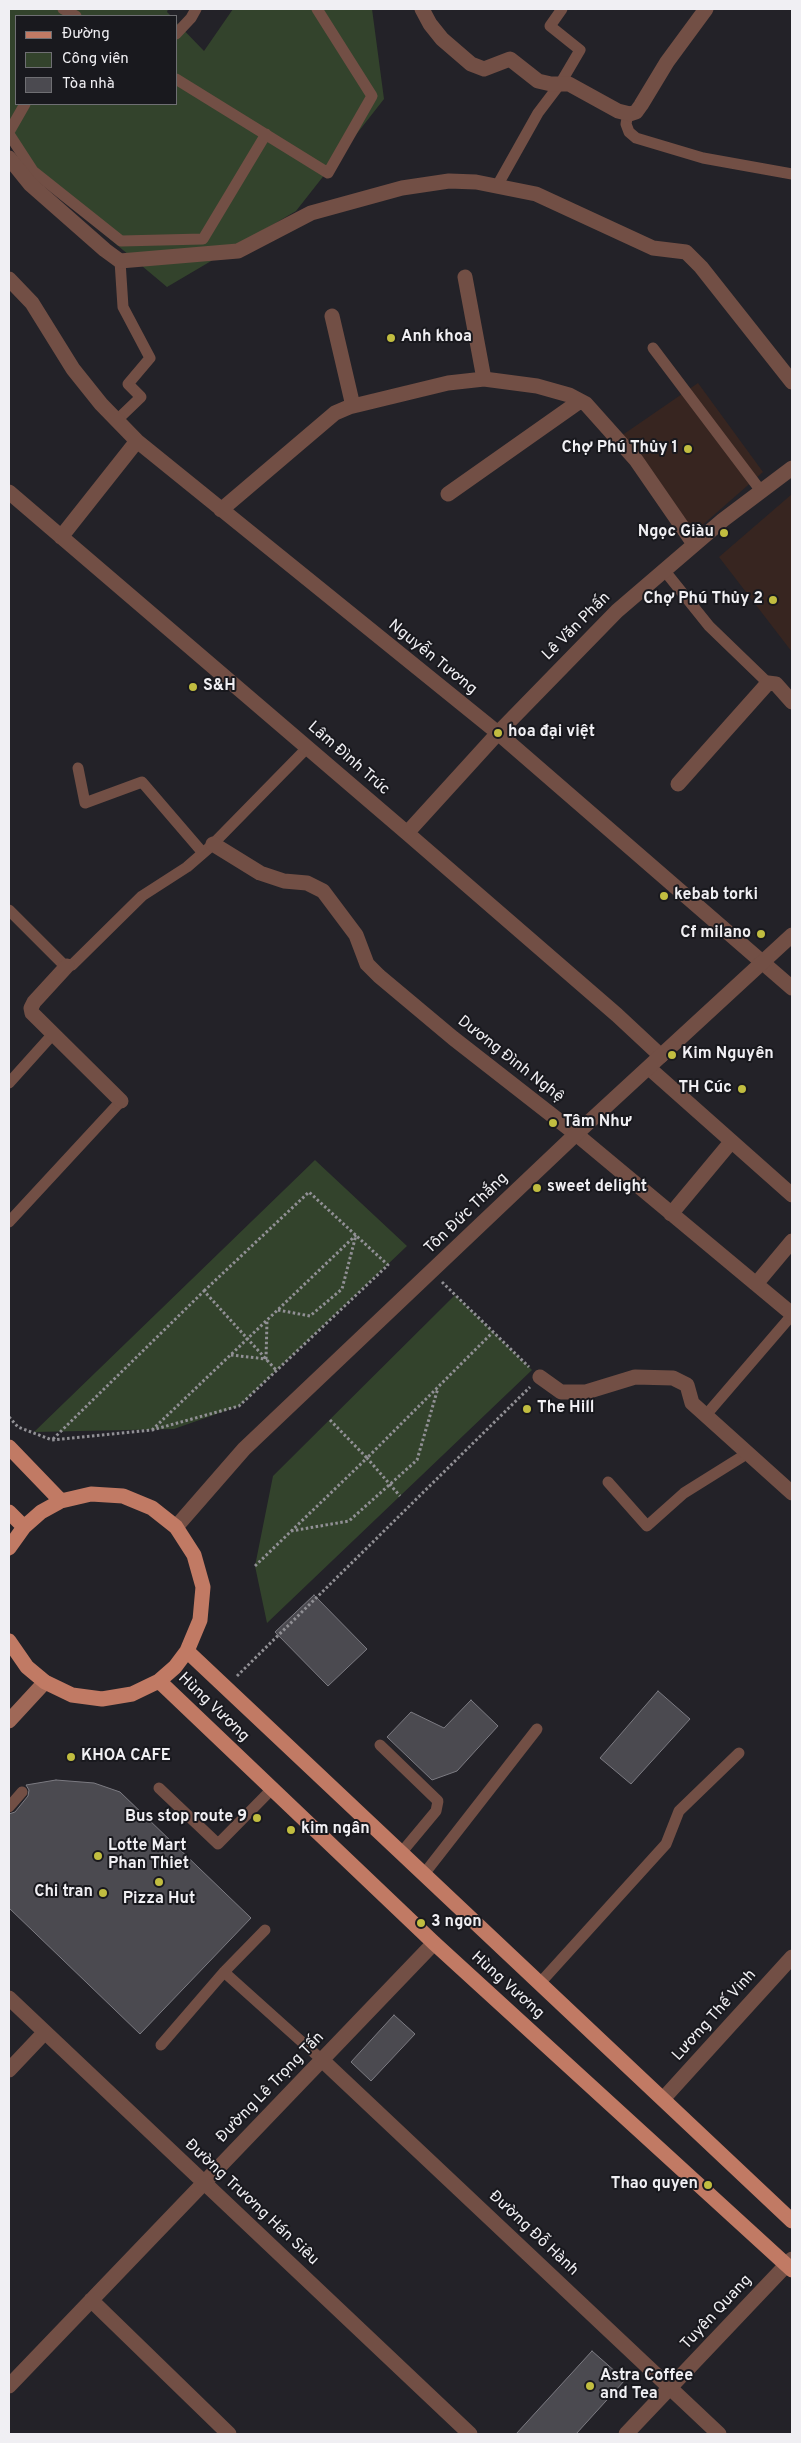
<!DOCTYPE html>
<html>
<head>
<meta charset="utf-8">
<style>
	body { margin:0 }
	#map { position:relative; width:801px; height:2443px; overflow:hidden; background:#232228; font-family:Overpass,sans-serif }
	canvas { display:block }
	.frame { position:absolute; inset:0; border:10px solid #f0eff3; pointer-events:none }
	.legend { position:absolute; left:15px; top:15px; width:162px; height:90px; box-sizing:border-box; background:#19191e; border:1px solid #6f6f73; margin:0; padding:6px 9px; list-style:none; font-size:15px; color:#f0eff3 }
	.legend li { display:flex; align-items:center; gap:10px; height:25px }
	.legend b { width:25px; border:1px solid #6f6f73 }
</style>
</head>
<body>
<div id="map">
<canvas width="801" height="2443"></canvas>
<div class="frame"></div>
<ul class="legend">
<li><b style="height:6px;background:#c17a64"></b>Đường</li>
<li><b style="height:14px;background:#33432c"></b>Công viên</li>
<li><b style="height:14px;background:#4b4a50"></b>Tòa nhà</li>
</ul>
</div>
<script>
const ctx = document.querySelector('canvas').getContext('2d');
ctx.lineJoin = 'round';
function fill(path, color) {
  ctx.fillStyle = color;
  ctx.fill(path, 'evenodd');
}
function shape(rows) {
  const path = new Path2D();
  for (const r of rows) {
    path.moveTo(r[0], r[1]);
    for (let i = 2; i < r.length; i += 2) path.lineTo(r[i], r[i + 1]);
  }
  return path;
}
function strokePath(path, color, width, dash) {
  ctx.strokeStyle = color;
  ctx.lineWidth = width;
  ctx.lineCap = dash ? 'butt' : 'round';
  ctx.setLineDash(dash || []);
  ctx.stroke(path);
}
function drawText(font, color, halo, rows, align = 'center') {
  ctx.font = font + ' Overpass,sans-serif';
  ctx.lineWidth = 4;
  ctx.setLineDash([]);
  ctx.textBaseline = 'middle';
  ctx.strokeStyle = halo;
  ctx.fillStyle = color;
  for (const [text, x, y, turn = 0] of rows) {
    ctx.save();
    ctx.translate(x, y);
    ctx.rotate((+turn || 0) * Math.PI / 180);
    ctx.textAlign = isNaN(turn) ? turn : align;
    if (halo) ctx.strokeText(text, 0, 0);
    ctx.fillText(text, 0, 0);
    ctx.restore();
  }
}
const commercial = shape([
	[698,383,763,472,690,536,621,436],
	[792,494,792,652,719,557]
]);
const green = shape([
	[9,9,168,9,167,12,171,16,16,16,16,104,176,104,176,22,204,51,233,9,372,9,384,99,296,211,167,287,23,166,9,143],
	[315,1160,407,1246,239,1406,174,1429,34,1432],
	[455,1295,532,1370,267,1623,255,1566,273,1476]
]);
const building = shape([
	[314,1595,367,1649,328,1686,275,1632,314,1595],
	[658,1691,690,1719,631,1784,600,1758,658,1691],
	[471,1700,498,1726,457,1771,432,1780,387,1737,411,1712,444,1728,471,1700],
	[56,1780,94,1783,120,1792,251,1918,140,2034,9,1908,9,1814,15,1812,28,1796,29,1790,26,1785,56,1780],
	[394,2015,415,2034,371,2081,351,2062,394,2015],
	[592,2351,625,2380,576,2434,516,2434,592,2351]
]);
const path = shape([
	[442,1282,529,1367],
	[278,1310,310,1316,342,1289,356,1235],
	[231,1355,266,1359,267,1321],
	[9,1417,18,1427,52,1440,152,1430,239,1406,388,1265,309,1192,204,1291],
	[330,1420,367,1458,493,1332],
	[152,1430,356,1235],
	[53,1439,204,1291,276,1370],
	[291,1531,349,1521,417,1460,438,1388],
	[255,1566,367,1458,400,1496],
	[237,1676,530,1387]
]);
const service = shape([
	[63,9,76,16],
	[176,34,191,18,196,9],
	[176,79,328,173,372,96,317,9],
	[628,113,626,124,629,132,636,138,703,158,792,174],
	[9,132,25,104],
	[9,134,33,171,121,241,203,239,266,134],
	[497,186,538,113,560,84,580,50,550,26,562,9],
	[653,348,761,491],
	[117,420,141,397,128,384,150,358,123,307,120,261],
	[664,570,709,626,768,683],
	[78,768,85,803,142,782,203,853],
	[9,910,62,963,67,966,72,965,142,896,187,867,210,847,307,748],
	[9,1083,53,1034],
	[9,1222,121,1101],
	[706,1415,792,1315],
	[608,1482,647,1526,684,1493,748,1453],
	[380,1745,438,1801,436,1811,401,1853],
	[159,1788,218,1844,272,1789],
	[9,1807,22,1792],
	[424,1874,537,1729],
	[224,1972,322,2060],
	[540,1983,666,1844,679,1811,739,1753],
	[161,2045,224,1972,265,1930]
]);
const minor = shape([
	[422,9,430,24,442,39,471,64,484,69,510,59,538,81,551,84,569,84,618,111,630,114,636,112,641,105,667,62,706,9],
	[9,158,30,184,105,250,120,261,238,251,311,213,402,188,449,181,476,182,536,194,653,248,686,252,701,267,792,382],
	[465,277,484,379],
	[9,279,32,303,73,369,101,404,137,441],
	[332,316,353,406],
	[9,492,407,833,617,1015,661,1056],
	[448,494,580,401],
	[221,510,335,413,349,407,448,383,484,379,537,386,569,395,586,404,636,460,694,544],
	[61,537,137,441,498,733,792,988],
	[678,784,768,683,776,684,792,702],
	[407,833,498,733,617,611,723,520,792,468],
	[213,844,260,873,284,881,307,883,323,891,356,935,367,964,379,976,453,1038,576,1134,792,1314],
	[67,966,34,1002,31,1008,32,1013,121,1101],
	[649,1068,792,1195],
	[671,1214,731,1142],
	[756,1284,792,1241],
	[540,1377,561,1392,586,1392,635,1377,673,1378,687,1385,692,1403,792,1493],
	[9,1998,470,2434],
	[322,2060,719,2434],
	[9,2070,45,2032],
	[663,2099,792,1957],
	[91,2300,229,2434],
	[9,2386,434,1943],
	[626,2434,792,2259]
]);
const tertiary = shape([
	[176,1527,244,1449,576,1134,792,935]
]);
const secondary = shape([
	[9,1721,45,1682]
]);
const primary = shape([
	[9,1447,61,1501],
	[9,1512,24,1527],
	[9,1548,24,1527,41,1512,61,1501,91,1494,123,1496,152,1508,176,1527,194,1555,203,1587,200,1620,187,1651,175,1667,159,1681,132,1694,102,1699,72,1695,45,1682,27,1667,9,1641],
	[187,1651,792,2221],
	[159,1681,434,1943,792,2270]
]);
const markers = [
	[391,338,5,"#c1bd40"],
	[688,449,5,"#c1bd40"],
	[724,533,5,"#c1bd40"],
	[773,600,5,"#c1bd40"],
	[193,687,5,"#c1bd40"],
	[498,733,5,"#c1bd40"],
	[664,896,5,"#c1bd40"],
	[761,934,5,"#c1bd40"],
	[672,1055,5,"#c1bd40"],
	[742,1089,5,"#c1bd40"],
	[553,1123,5,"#c1bd40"],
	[537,1188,5,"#c1bd40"],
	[527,1409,5,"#c1bd40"],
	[71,1757,5,"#c1bd40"],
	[257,1818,5,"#c1bd40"],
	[291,1830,5,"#c1bd40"],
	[98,1856,5,"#c1bd40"],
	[159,1882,5,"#c1bd40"],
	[103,1893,5,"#c1bd40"],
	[421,1923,5,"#c1bd40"],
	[708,2185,5,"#c1bd40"],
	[590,2386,5,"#c1bd40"]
];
const poiNames = [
	["Anh khoa",401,338],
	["Chợ Phú Thủy 1",678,449,"right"],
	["Ngọc Giàu",714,533,"right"],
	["Chợ Phú Thủy 2",763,600,"right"],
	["S&H",203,687],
	["hoa đại việt",508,733],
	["kebab torki",674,896],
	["Cf milano",751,934,"right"],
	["Kim Nguyên",682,1055],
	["TH Cúc",732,1089,"right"],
	["Tâm Như",563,1123],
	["sweet delight",547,1188],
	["The Hill",537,1409],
	["KHOA CAFE",81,1757],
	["Bus stop route 9",247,1818,"right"],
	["kim ngân",301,1830],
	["Lotte Mart",108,1847],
	["Phan Thiet",108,1865],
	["Chi tran",93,1893,"right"],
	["Pizza Hut",159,1900,"center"],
	["3 ngon",431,1923],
	["Thao quyen",698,2185,"right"],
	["Astra Coffee",600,2377],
	["and Tea",600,2395]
];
const streetNames = [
	["Lê Văn Phấn",577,627,-45],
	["Nguyễn Tương",432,658,39],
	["Lâm Đình Trúc",348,759,41],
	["Dương Đình Nghệ",510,1060,38],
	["Tôn Đức Thắng",467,1214,-44],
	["Hùng Vương",213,1708,44],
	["Hùng Vương",507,1986,42],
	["Lương Thế Vinh",715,2016,-48],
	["Đường Lê Trọng Tấn",271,2088,-46],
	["Đường Trương Hán Siêu",251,2203,43],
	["Đường Đỗ Hành",533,2234,43],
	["Tuyên Quang",717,2313,-47]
];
fill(commercial, '#372520');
fill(green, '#33432c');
fill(building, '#4b4a50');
strokePath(building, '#7c7b82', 1);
strokePath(path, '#919095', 3, [2.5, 2.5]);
strokePath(service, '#724f45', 11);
strokePath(minor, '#724f45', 15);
strokePath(tertiary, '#724f45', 15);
strokePath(secondary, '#9f6857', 15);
strokePath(primary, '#c17a64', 15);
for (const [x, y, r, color] of markers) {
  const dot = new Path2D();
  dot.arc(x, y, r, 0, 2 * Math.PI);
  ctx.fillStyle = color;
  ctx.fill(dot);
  strokePath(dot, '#19191e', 2);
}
drawText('bold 16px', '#f0eff3', '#19191e', poiNames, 'left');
drawText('16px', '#f0eff3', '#19191e', streetNames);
</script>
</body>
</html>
